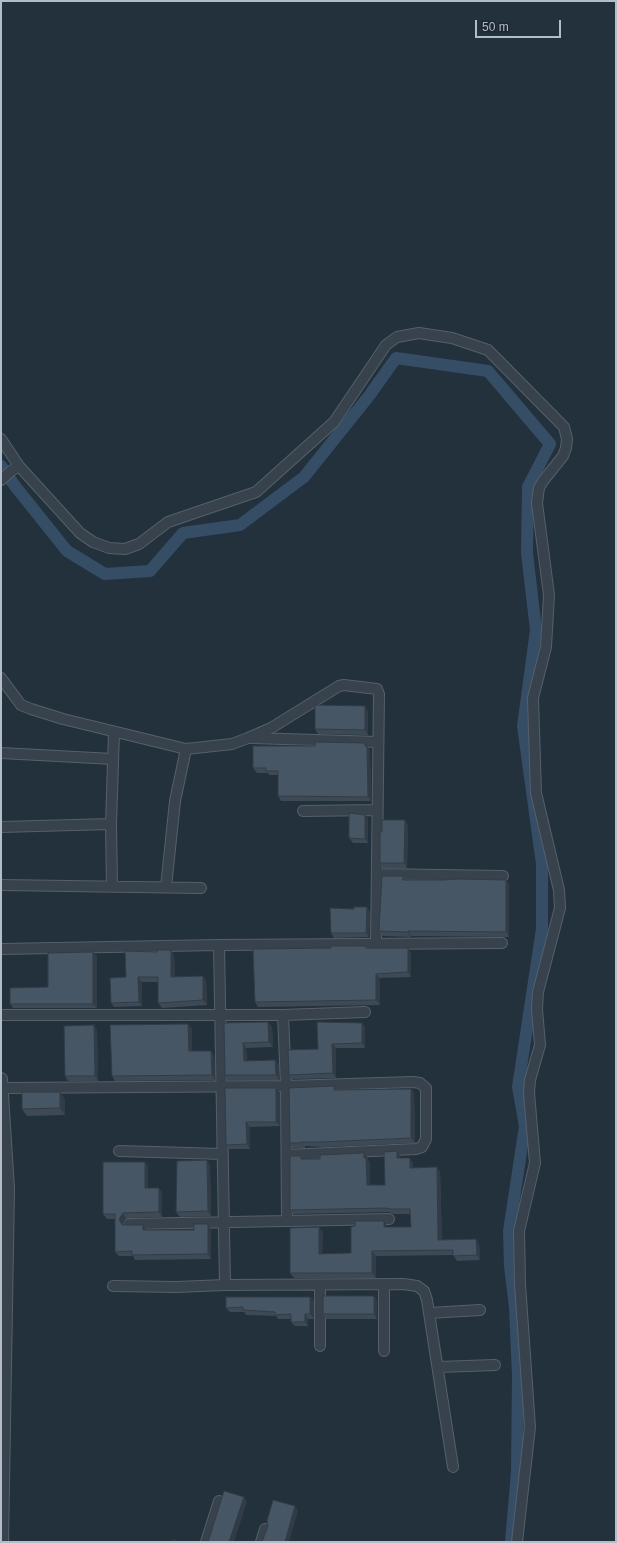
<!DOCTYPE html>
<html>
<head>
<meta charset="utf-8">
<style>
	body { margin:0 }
	#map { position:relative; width:617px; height:1543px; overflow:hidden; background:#23313d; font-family:Helvetica,sans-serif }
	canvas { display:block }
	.frame { position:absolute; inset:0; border:2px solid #b3bdc9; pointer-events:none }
	.scale { position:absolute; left:475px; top:20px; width:86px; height:18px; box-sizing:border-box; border:2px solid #b3bdc9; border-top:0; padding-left:5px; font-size:12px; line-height:14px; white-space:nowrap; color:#b3bdc9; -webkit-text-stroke:3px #1c2732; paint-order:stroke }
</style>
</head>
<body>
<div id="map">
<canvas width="617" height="1543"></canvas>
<div class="frame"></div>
<div class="scale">50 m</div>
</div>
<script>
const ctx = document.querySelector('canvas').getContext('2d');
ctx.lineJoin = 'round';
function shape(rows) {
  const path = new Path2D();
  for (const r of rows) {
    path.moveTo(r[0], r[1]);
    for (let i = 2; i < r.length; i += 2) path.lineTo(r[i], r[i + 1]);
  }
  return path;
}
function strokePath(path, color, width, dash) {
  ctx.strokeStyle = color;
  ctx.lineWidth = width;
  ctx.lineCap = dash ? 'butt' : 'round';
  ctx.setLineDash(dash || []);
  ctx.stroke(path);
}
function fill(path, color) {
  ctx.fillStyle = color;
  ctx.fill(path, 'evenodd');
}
const canal = shape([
	[1,466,15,486,67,551,105,574,150,571,183,533,240,525,304,477,369,396,396,358,488,371,550,444,528,487,527,553,536,630,523,726,542,864,542,929,518,1087,525,1126,509,1231,510,1266,515,1307,518,1375,517,1472,511,1542]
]);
const minor = shape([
	[1,439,19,466,80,533,93,542,109,548,125,549,139,544,168,522,256,492,334,422,386,345,397,337,419,333,452,338,488,350,564,427,567,439,566,448,563,456,543,481,539,488,537,503,549,595,546,647,533,698,536,793,559,890,560,908,538,992,537,1009,540,1045,530,1080,529,1093,535,1163,519,1231,520,1284,530,1427,517,1542],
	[1,480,11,471,19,466],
	[1,678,21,705,31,709,63,719,186,749,232,744,248,738,271,728,339,686,344,685,377,689,379,694,376,944],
	[252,738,378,742],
	[1,753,113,759],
	[303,811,377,810],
	[1,827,111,824],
	[377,874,503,876],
	[1,885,201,888],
	[112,887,111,824,114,732],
	[166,887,175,801,186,749],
	[219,945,225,1285],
	[1,949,219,945,502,943],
	[1,1015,283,1015,365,1012],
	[283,1015,286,1086,287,1221],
	[2,1088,286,1086,413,1082,420,1083,426,1088,426,1139,422,1147,416,1149,287,1155],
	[119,1151,223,1154],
	[129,1224,389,1219],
	[384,1284,384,1351],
	[320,1285,320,1346],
	[113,1286,176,1287,225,1285,403,1284,417,1286,424,1291,427,1300,453,1467],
	[429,1313,480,1310],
	[438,1367,495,1365],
	[206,1542,219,1501],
	[261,1542,265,1529]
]);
const tertiary = shape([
	[1,1079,8,1189,2,1542]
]);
const wall = shape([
	[368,711,368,735,318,734,315,729],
	[365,743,370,751,371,801,281,801,278,796,278,775,269,775,268,773,257,773,253,768,315,746],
	[368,819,368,843,353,843,349,838],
	[408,825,407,868,384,868,380,863,382,832],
	[403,876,406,880,506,880,509,885,509,937,411,936,411,937,383,936,379,931],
	[370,912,369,937,334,938,331,933],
	[366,946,368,948,411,953,411,977,380,978,380,1005,258,1007,255,1002,331,948],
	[93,952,97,957,97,1008,13,1008,10,1004,48,987],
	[174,955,175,977,206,980,207,1005,162,1008,158,1003,158,982,142,982,142,1006,114,1007,111,1003,126,977],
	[268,1022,272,1027,273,1047,246,1048,247,1061,275,1060,279,1065,279,1080,228,1080,225,1075,224,1023],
	[362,1023,365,1027,365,1048,336,1048,336,1078,292,1079,289,1075,318,1049],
	[188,1024,192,1029,192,1051,214,1055,215,1080,115,1081,112,1076],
	[97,1030,98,1081,68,1081,65,1076],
	[225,1088,280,1093,280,1126,250,1127,250,1149,229,1149,226,1145],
	[411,1089,414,1094,415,1143,323,1147,305,1146,305,1148,293,1148,290,1143,336,1090],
	[65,1099,65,1115,27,1116,22,1109],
	[364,1153,368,1158,368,1160,370,1163,370,1185,385,1185,400,1156,400,1158,413,1163,413,1168,437,1167,440,1172,442,1240,479,1244,480,1260,457,1261,453,1255,376,1256,376,1278,294,1278,290,1273,323,1232,322,1254,351,1253,387,1226,387,1227,411,1227,410,1214,393,1214,389,1212,293,1214,290,1210,303,1159,320,1159],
	[145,1162,148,1167,148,1188,162,1192,162,1217,126,1218,123,1224,123,1225,146,1230,194,1230,208,1224,211,1229,211,1259,135,1260,133,1256,119,1256,115,1252,115,1219,107,1219,103,1214],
	[210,1165,211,1216,180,1217,176,1212],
	[374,1296,377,1300,377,1319,326,1319,323,1314],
	[310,1297,314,1301,314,1319,308,1319,308,1326,295,1326,291,1322,291,1319,278,1319,276,1316,246,1315,244,1312,230,1312,226,1308]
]);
const shadedWall = shape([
	[365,706,368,711,368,735,365,730],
	[365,743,370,751,371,801,368,797],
	[365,815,368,819,368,843,365,839],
	[405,820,408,825,407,868,404,863],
	[506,880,509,885,509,937,506,932],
	[367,907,370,912,369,937,366,933],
	[408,931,411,936,411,937,407,932],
	[408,948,411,953,411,977,408,972],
	[171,950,174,955,175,982,171,977],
	[93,952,97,957,97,1008,93,1004],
	[376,974,380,978,380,1005,376,1000],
	[203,976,206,980,207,1005,203,1000],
	[138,977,142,982,142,1006,139,1002],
	[268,1022,272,1027,273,1047,269,1042],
	[362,1023,365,1027,365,1048,362,1043],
	[188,1024,192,1029,192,1056,189,1051],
	[94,1025,97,1030,98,1081,95,1076],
	[243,1043,246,1048,247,1065,244,1061],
	[332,1044,336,1048,336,1078,333,1073],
	[211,1051,214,1055,215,1080,212,1075],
	[275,1060,279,1065,279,1080,276,1075],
	[276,1088,280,1093,280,1126,276,1122],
	[411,1089,414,1094,415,1143,411,1138],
	[60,1092,65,1099,65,1115,60,1108],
	[246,1122,250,1127,250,1149,247,1144],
	[397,1151,400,1156,400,1163,397,1158],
	[364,1153,368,1158,368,1160,370,1163,370,1189,367,1185],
	[410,1158,413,1163,413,1172,410,1168],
	[207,1160,210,1165,211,1216,208,1211],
	[145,1162,148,1167,148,1193,145,1188],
	[437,1167,440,1172,442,1245,438,1240],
	[159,1188,162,1192,162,1217,159,1212],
	[123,1213,126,1218,123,1224,126,1229,119,1219],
	[384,1221,387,1226,387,1231,384,1227],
	[208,1224,211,1229,211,1259,208,1254],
	[143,1225,146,1230,143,1230],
	[319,1227,323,1232,322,1258,319,1254],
	[476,1239,479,1244,480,1260,477,1255],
	[372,1251,376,1256,376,1278,372,1273],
	[374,1296,377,1300,377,1319,374,1314],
	[310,1297,314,1301,314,1319,310,1314],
	[305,1314,308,1319,308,1326,305,1322],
	[244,1497,247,1502,234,1542,229,1542],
	[295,1506,298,1511,289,1542,285,1542]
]);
const building = shape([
	[315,705,365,706,365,730,315,729,315,705],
	[315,742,365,743,365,746,367,746,368,797,278,796,278,771,266,771,266,768,253,768,253,746,315,746,315,742],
	[349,813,365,815,365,839,349,838,349,813],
	[382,820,405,820,404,863,380,863,380,832,382,832,382,820],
	[382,876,403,876,403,880,444,880,457,879,506,880,506,932,408,931,407,932,379,931,382,876],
	[354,907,367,907,366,933,331,933,330,908,354,909,354,907],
	[331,946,366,946,366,948,408,948,408,972,376,974,376,1000,255,1002,253,949,331,948,331,946],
	[157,950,171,950,171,977,203,976,203,1000,158,1003,158,977,138,977,139,1002,111,1003,110,978,126,977,125,951,157,952,157,950],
	[93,952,93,1004,10,1004,10,988,48,987,48,953,93,952],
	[268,1022,269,1042,243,1043,244,1061,275,1060,276,1075,225,1075,224,1023,268,1022],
	[317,1022,362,1023,362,1043,332,1044,333,1073,289,1075,288,1050,318,1049,317,1022],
	[188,1024,189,1051,211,1051,212,1075,112,1076,110,1025,188,1024],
	[94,1025,95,1076,65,1076,64,1026,94,1025],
	[334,1086,334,1090,411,1089,411,1138,320,1142,301,1142,301,1143,290,1143,289,1088,334,1086],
	[225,1088,276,1088,276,1122,246,1122,247,1144,226,1145,225,1088],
	[22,1092,60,1092,60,1108,22,1109,22,1092],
	[397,1151,397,1158,410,1158,410,1168,437,1167,438,1240,476,1239,477,1255,453,1256,453,1250,372,1251,372,1273,290,1273,290,1228,319,1227,319,1254,351,1253,351,1227,355,1226,355,1221,384,1221,384,1227,411,1227,410,1209,389,1209,386,1208,290,1210,290,1156,301,1156,301,1159,320,1159,320,1155,364,1153,364,1158,366,1158,367,1185,385,1185,384,1152,397,1151],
	[207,1160,208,1211,176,1212,177,1161,207,1160],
	[103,1162,145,1162,145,1188,159,1188,159,1212,123,1213,119,1219,122,1225,143,1225,143,1230,194,1230,194,1224,208,1224,208,1254,132,1255,132,1251,115,1252,115,1214,103,1214,103,1162],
	[323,1296,374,1296,374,1314,323,1314,323,1296],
	[226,1297,310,1297,310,1314,305,1314,305,1322,291,1322,291,1314,275,1315,275,1312,243,1310,243,1307,226,1308,226,1297],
	[224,1491,244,1497,229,1542,208,1542,224,1491],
	[273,1500,295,1506,285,1542,262,1542,268,1526,267,1521,273,1500],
	[173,1540,180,1542,173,1542,173,1540]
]);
strokePath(canal, '#364e65', 12);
strokePath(minor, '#55606b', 12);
strokePath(tertiary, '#55606b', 14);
strokePath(minor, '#37424d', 10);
strokePath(tertiary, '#37424d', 12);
fill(wall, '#3d4a56');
fill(shadedWall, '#323c46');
fill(building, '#475664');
strokePath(building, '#323c46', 1);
</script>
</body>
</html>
